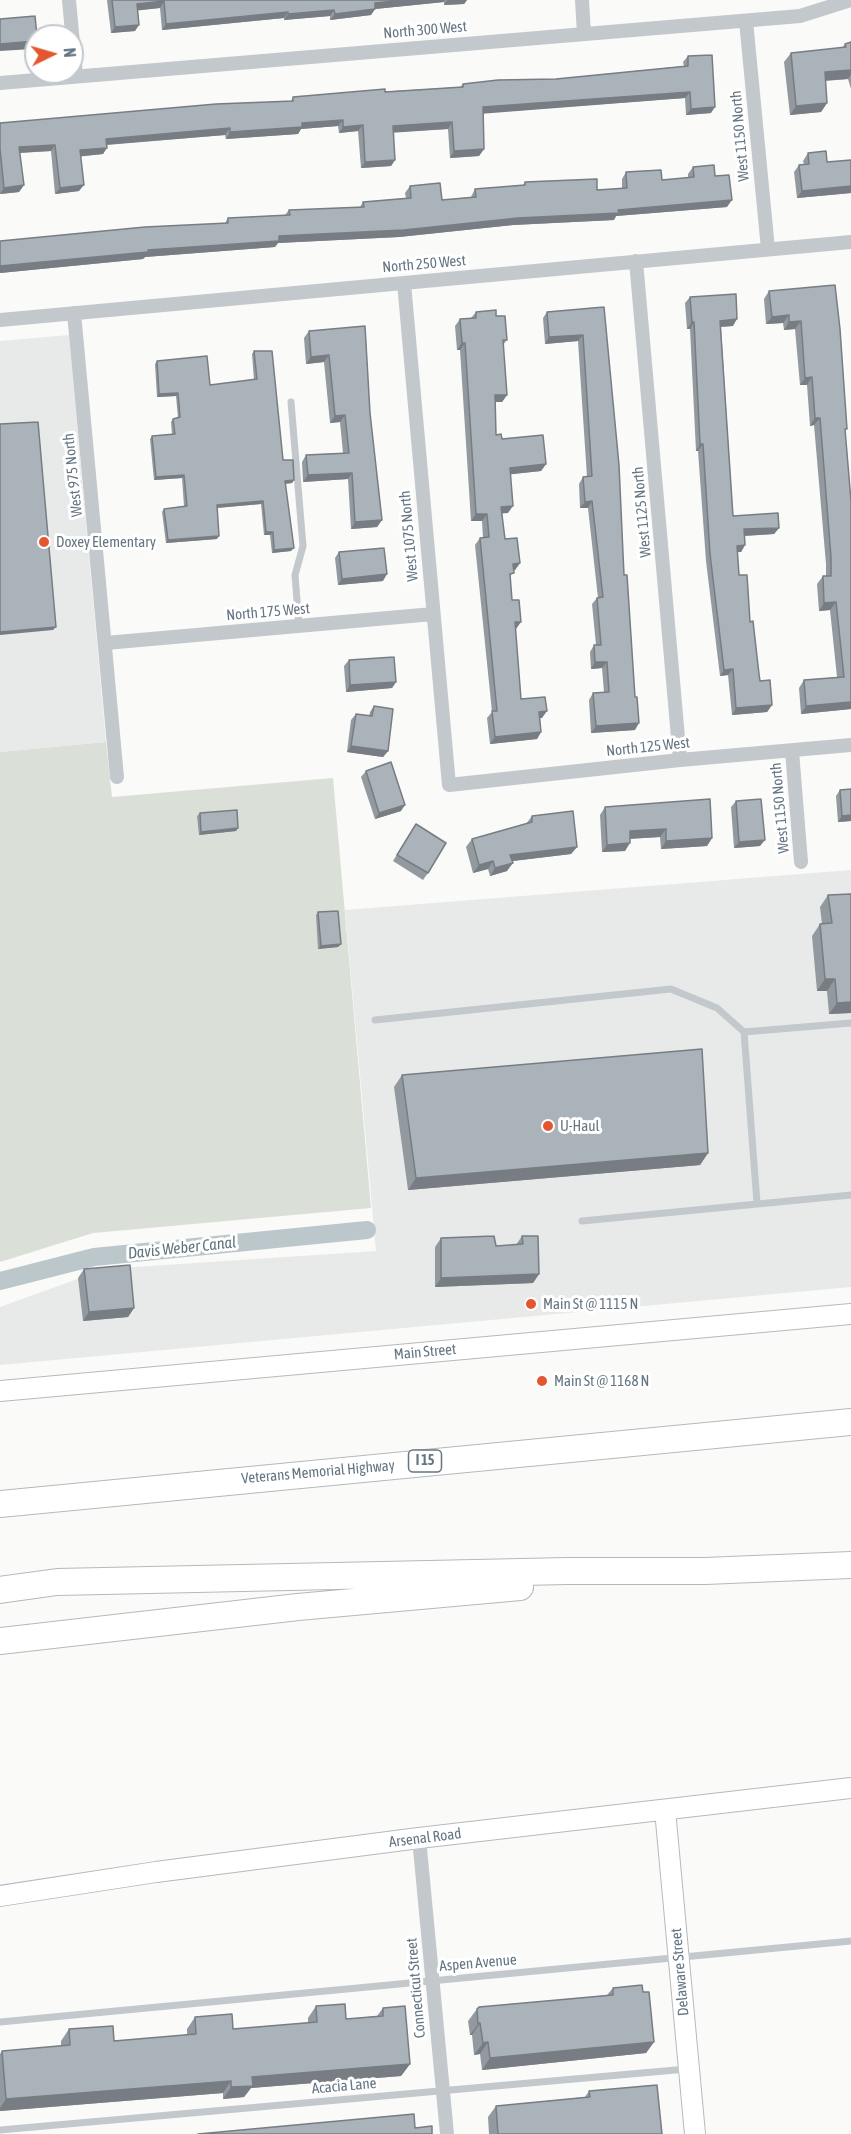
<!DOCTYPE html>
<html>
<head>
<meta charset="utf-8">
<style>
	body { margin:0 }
	#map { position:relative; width:851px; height:2134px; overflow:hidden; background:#fafaf8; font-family:"Asap Condensed",sans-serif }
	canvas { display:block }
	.north { position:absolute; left:24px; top:24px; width:60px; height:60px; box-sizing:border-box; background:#fff; border:2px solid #c1c8cd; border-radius:50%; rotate:85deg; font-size:16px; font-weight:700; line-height:24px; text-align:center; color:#657683 }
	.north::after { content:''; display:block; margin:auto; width:21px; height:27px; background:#e4572e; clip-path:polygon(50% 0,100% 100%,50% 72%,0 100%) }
</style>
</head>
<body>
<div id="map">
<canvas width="851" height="2134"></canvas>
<div class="north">N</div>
</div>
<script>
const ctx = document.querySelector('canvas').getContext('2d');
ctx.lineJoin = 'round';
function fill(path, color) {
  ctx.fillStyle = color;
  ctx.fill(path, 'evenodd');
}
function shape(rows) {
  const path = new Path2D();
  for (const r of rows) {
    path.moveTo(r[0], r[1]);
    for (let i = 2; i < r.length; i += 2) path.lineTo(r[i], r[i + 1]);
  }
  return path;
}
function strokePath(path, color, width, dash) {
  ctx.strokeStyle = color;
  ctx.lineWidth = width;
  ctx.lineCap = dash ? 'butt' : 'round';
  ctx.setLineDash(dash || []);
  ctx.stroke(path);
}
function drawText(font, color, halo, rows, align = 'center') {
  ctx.font = font + ' "Asap Condensed",sans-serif';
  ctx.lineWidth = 6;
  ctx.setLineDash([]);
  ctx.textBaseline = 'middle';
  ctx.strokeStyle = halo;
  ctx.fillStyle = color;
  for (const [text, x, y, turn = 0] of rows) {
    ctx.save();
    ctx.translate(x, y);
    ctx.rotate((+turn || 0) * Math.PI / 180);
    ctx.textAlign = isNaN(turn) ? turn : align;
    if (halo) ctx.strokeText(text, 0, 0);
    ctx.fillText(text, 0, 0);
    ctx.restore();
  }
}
const built = shape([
	[69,335,106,742,0,752,0,341],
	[851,870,851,1287,0,1365,0,1307,105,1269,376,1251,345,910]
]);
const green = shape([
	[106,742,112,797,333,778,371,1208,93,1233,0,1262,0,752]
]);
const canal = shape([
	[0,1281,94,1257,367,1230]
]);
const lane = shape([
	[291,402,303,546,295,575,299,626],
	[375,1020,671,989,717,1008,744,1032,757,1203],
	[744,1032,851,1023],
	[582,1221,851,1195],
	[0,2022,851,1941],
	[0,2130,687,2069]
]);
const street = shape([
	[69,0,76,76],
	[582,0,584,34],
	[746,21,768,249],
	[0,83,800,16,851,0],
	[636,261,680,760],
	[404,283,449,785,680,760,851,745],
	[74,313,117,777],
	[0,320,851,242],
	[106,643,433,614],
	[792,751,801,862],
	[419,1838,447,2134]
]);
const secondary = shape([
	[0,1391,851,1314],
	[665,1810,695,2134],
	[0,1896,156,1872,419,1838,851,1788]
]);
const highway = shape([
	[0,1504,851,1422],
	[0,1590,57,1582,567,1571,705,1571,851,1565],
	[0,1641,298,1607,520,1587]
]);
const wall = shape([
	[107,0,467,0,464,4,444,5,444,2,375,9,371,15,330,20,330,16,284,20,284,18,162,30,160,8,138,10,135,31,111,33],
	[851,42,851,89,848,79,825,81,827,103,821,112,790,115,784,62,791,53,842,48,845,44],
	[688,56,711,113,686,115,685,98,483,113,484,149,479,156,450,158,448,129,393,132,395,160,391,166,361,168,358,131,339,133,338,126,301,129,298,134,226,139,225,135,107,145,103,154,81,156,79,191,55,194,51,151,20,153,24,185,19,192,0,194,0,123,291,101,293,97,460,87,463,84,556,79,684,66,683,62],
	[808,153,827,162,851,160,851,193,797,198,794,172,799,165,804,164,803,161],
	[693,167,715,176,727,207,616,216,614,220,513,225,399,237,278,243,275,247,145,257,143,259,0,273,0,241,225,223,228,218,285,215,289,210,360,207,363,202,406,198,405,193,410,186,442,200,471,197,475,189,523,185,525,182,597,190,622,188,622,179,626,172,662,180,688,178,688,174],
	[835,285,845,433,851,501,851,709,801,714,799,688,804,680,837,677,830,610,819,611,817,584,823,576,826,576,826,564,814,425,810,426,807,385,800,385,795,329,784,330,783,323,766,324,764,299,769,291],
	[690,297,733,326,721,327,733,516,779,528,774,534,745,536,745,545,741,552,737,552,739,575,750,622,759,674,760,681,772,705,767,712,732,715,728,675,720,676,706,561,698,451,696,451,690,329,687,329,685,303],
	[604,307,635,730,591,733,589,700,593,693,604,692,602,668,591,669,590,652,594,645,596,645,592,604,597,598,598,598,588,508,580,508,579,484,583,477,587,477,578,341,545,344,543,318,547,312],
	[476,312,496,316,507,340,503,345,507,395,502,402,495,402,496,435,502,439,546,464,541,471,510,474,508,513,502,513,505,539,520,563,515,570,513,570,510,578,521,699,542,718,540,718,541,732,537,739,490,744,487,718,492,712,475,545,480,538,483,538,482,521,471,521,460,350,457,350,455,326,460,319,471,318],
	[365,326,370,413,382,520,377,527,351,529,348,479,303,482,302,462,306,455,343,453,340,422,330,423,324,362,306,364,304,338,309,331],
	[254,351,283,460,294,480,292,483,285,484,291,551,272,553,270,535,264,535,261,504,217,508,217,539,166,543,162,512,164,509,184,506,182,478,154,480,150,439,152,436,172,434,171,422,173,419,178,418,176,396,157,397,155,364,157,361,210,385,254,380,252,354],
	[339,552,383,581,338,585,335,558],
	[349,660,396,682,392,688,346,692,344,666],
	[374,706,388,751,383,757,347,752,351,720,356,714,369,716,370,712],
	[366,771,401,811,375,819,361,777],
	[851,789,851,821,838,822,836,796,840,790],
	[736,801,760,846,734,848,731,807],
	[605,807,712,838,707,846,661,849,660,837,630,839,625,851,602,852,600,815],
	[200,813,238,828,236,831,199,835,197,816],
	[532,816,577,847,571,854,512,861,507,871,490,876,488,869,473,873,466,847,472,839,526,824],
	[416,824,428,873,423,880,393,861],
	[851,894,851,1013,829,1014,827,991,817,991,812,936,820,924,822,924,820,907,828,895],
	[318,912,341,944,338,947,318,949,316,915],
	[402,1075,708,1153,700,1165,408,1190,394,1087],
	[522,1236,539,1274,533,1283,435,1287,435,1247,441,1238,496,1246,516,1245],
	[84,1269,134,1308,128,1317,83,1321,78,1278],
	[613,1988,643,1992,654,2042,646,2053,482,2070,480,2054,474,2055,472,2035,470,2035,468,2021,477,2009,607,1995],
	[316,2006,346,2019,377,2016,383,2008,410,2064,401,2076,251,2088,244,2097,223,2099,223,2093,0,2111,0,2054,2,2051,61,2046,61,2041,69,2029,114,2041,187,2035,187,2029,195,2017,233,2029,308,2023,308,2018],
	[589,2091,662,2134,489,2134,488,2117,496,2106,585,2097]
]);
const shadedWall = shape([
	[406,0,445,0,444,2,375,9,371,15,330,20,335,14,375,3],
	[447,0,467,0,464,4,444,5],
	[164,1,160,8,133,11,137,4],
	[334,10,330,16,284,20,288,14],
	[288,12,284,18,162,30,166,24],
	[139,25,135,31,111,33,115,27],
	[36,41,32,49,0,51,0,44],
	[851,70,851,74,848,79,818,81,825,72],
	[690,92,685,98,479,114,483,107],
	[827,103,821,112,790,115,796,106],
	[715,107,711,113,686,115,691,109],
	[343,120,338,126,301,129,298,134,226,139,230,132,302,123],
	[452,122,448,129,389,133,393,126],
	[363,125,358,131,339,133,343,127],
	[230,128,225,135,102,145,106,139],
	[55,145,51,151,15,153,19,147],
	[107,148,103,154,76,157,80,150],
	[484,149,479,156,450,158,454,151],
	[395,160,391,166,361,168,365,162],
	[24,185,19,192,0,194,4,188],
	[84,185,79,191,55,194,60,188],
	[851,186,851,193,797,198,802,191],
	[732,200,727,207,616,216,614,220,513,225,399,237,278,243,275,247,145,257,143,259,0,273,0,266,279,236,518,218],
	[789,315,783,323,766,324,772,317],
	[737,319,733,326,716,327,720,321],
	[801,321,795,329,784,330,789,322],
	[692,322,694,322,690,329,687,329],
	[583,335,578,341,545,344,549,337],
	[462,343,465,343,460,350,457,350],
	[329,355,324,362,306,364,311,357],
	[812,377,807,385,800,385,805,378],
	[178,393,176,396,157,397,159,394],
	[495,395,507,395,502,402,490,402],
	[345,415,340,422,330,423,335,416],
	[815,418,820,418,814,425,810,426],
	[700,444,703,444,698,451,696,451],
	[546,464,541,471,505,475,510,468],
	[352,473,348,479,303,482,308,475],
	[184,475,182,478,154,480,156,477],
	[294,480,292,483,283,484,285,481],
	[263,501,261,504,215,508,217,505],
	[592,501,588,508,580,508,585,502],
	[513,506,508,513,496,514,501,507],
	[476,514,487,514,482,521,471,521],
	[382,520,377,527,351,529,355,522],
	[779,528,774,534,740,536,744,529],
	[266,532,273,532,270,535,264,535],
	[219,536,217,539,166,543,168,540],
	[745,545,741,552,732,552,737,546],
	[294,548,291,551,272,553,274,550],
	[520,563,515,570,508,571,513,564],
	[387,574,383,581,338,585,342,579],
	[836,602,830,610,819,611,824,603],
	[515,622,521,622,516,629],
	[56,627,53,630,0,635,0,632],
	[595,662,607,662,602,668,591,669],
	[733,669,728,675,720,676,724,670],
	[396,682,392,688,346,692,350,685],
	[851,702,851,709,801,714,806,706],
	[772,705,767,712,732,715,736,708],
	[547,711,542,718,534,719,539,712],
	[639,723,635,730,591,733,596,726],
	[541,732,537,739,490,744,495,737],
	[351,746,388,751,383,757,347,752],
	[405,805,401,811,375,819,379,813],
	[851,815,851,821,838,822,842,816],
	[238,828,236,831,199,835,201,832],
	[666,829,660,837,624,839,630,831],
	[712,838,707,846,661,849,666,841],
	[765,840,760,846,734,848,739,842],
	[630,843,625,851,602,852,607,845],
	[577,847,571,854,505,862,510,855],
	[493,861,488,869,473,873,479,865],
	[513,863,507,871,490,876,495,868],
	[341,944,338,947,318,949,321,946],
	[825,979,835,979,827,991,817,991],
	[851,1002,851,1013,829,1014,837,1003],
	[708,1153,700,1165,408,1190,416,1178],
	[539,1274,533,1283,435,1287,441,1278],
	[134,1308,128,1317,83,1321,89,1312],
	[480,2023,472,2035,470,2035,478,2024],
	[488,2042,480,2054,474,2055,483,2043],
	[654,2042,646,2053,482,2070,490,2058],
	[410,2064,401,2076,251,2088,244,2097,223,2099,231,2087,252,2077],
	[231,2081,223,2093,0,2111,0,2108,6,2099]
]);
const building = shape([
	[112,0,406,0,375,3,375,9,335,14,334,10,288,14,288,12,166,24,164,1,137,4,139,25,115,27,112,0],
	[35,16,37,36,36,41,0,44,0,19,35,16],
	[851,42,851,70,825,72,827,103,796,106,791,53,846,47,845,44,851,42],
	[712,55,715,107,691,109,690,92,483,107,484,149,454,151,452,122,393,126,395,160,365,162,363,125,343,127,343,120,302,123,302,127,230,132,230,128,106,139,107,148,80,150,84,185,60,188,55,145,19,147,24,185,4,188,0,149,0,123,216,104,293,101,293,97,385,89,385,92,463,87,463,84,498,80,556,79,688,66,688,56,712,55],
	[826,151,827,162,851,160,851,186,802,191,799,165,809,164,808,153,826,151],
	[714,165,715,176,729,175,732,200,618,210,619,213,518,218,404,230,279,236,279,241,148,250,148,252,0,266,0,241,145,227,228,223,228,218,290,215,289,210,364,207,363,202,411,198,410,186,440,183,442,200,476,197,475,189,525,185,525,182,597,179,597,190,627,188,626,172,661,170,662,180,694,177,693,167,714,165],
	[835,285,840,329,847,429,845,429,851,501,851,702,806,706,804,680,844,677,836,602,824,603,823,576,831,576,831,557,820,418,815,418,812,377,805,378,801,321,789,322,789,315,772,317,769,291,835,285],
	[736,294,737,319,720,321,733,516,778,513,779,528,744,529,745,545,737,546,739,575,747,575,750,622,753,621,759,674,760,681,770,680,772,705,736,708,733,669,724,670,710,554,703,444,700,444,694,322,692,322,690,297,736,294],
	[604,307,619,465,624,575,627,575,635,697,637,697,639,723,596,726,593,693,609,692,607,662,595,662,594,645,601,645,597,598,603,597,592,501,585,502,583,477,592,476,583,335,549,337,547,312,604,307],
	[496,310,496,316,505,316,507,340,503,340,507,395,495,395,496,435,501,434,502,439,543,435,546,464,510,468,513,506,501,507,505,539,517,538,520,563,513,564,514,573,510,574,512,600,519,600,521,622,515,622,521,699,545,697,547,711,539,712,541,732,495,737,492,711,497,711,480,538,489,537,487,514,476,514,465,343,462,343,460,319,476,318,476,312,496,310],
	[365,326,370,413,382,520,355,522,352,473,308,475,306,455,349,453,345,415,335,416,329,355,311,357,309,331,365,326],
	[254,351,272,351,283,460,293,460,294,480,285,481,294,548,274,550,273,532,266,532,263,501,217,505,219,536,168,540,164,509,187,506,184,475,156,477,152,436,175,434,173,419,180,417,178,393,159,394,157,361,207,356,210,385,257,379,254,351],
	[38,422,56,627,0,632,0,424,38,422],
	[384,548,387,574,342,579,339,552,384,548],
	[394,657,396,682,350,685,349,660,394,657],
	[374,706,393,709,388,751,351,746,356,714,372,716,374,706],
	[391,762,405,805,379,813,366,771,391,762],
	[851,789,851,815,842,816,840,790,851,789],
	[710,799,712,838,666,841,666,829,630,831,630,843,607,845,605,807,710,799],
	[761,799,765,840,739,842,736,801,761,799],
	[237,810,238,828,201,832,200,813,237,810],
	[573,811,577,847,510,855,513,863,495,868,493,861,479,865,472,839,532,822,532,816,573,811],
	[416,824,446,843,428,873,397,855,416,824],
	[851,894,851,1002,837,1003,835,979,825,979,820,924,832,923,828,895,851,894],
	[338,911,341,944,321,946,318,912,338,911],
	[702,1049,708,1153,416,1178,402,1075,702,1049],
	[494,1236,496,1246,523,1244,522,1236,538,1236,539,1274,441,1278,441,1238,494,1236],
	[130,1265,134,1308,89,1312,84,1269,130,1265],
	[642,1985,643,1992,649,1992,654,2042,490,2058,488,2042,483,2043,480,2023,478,2024,477,2009,479,2007,613,1995,613,1988,642,1985],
	[345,2004,346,2019,383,2016,383,2008,405,2006,410,2064,252,2077,253,2086,231,2087,231,2081,6,2099,2,2051,70,2045,69,2029,113,2026,114,2041,196,2034,195,2017,232,2014,233,2029,317,2022,316,2006,345,2004],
	[657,2085,662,2134,498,2134,496,2106,590,2097,589,2091,657,2085],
	[414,2114,415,2128,432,2126,432,2134,198,2134,414,2114]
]);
const markers = [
	[44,542,6,"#e4572e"],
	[548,1126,6,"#e4572e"],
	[531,1304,6,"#e4572e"],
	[542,1381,6,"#e4572e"]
];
const shields = [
	[425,1461,33]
];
const shieldNames = [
	["I 15",425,1461]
];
const streetNames = [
	["North 300 West",425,30,-5],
	["West 1150 North",740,136,-95],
	["North 250 West",424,264,-5],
	["West 975 North",73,475,-96],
	["West 1125 North",642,512,-95],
	["West 1075 North",409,536,-95],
	["North 175 West",268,612,-5],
	["North 125 West",648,747,-6],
	["West 1150 North",780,808,-95],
	["Main Street",425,1352,-5],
	["Veterans Memorial Highway",318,1472,-5],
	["Arsenal Road",425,1838,-7],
	["Aspen Avenue",478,1963,-5],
	["Delaware Street",680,1972,-95],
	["Connecticut Street",416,1988,-95],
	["Acacia Lane",344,2086,-5]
];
const poiNames = [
	["Doxey Elementary",56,542],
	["U-Haul",560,1126],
	["Main St @ 1115 N",543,1304],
	["Main St @ 1168 N",554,1381]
];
const waterNames = [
	["Davis Weber Canal",182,1248,-6]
];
fill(built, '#e8e9e9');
fill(green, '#dadfd7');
strokePath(canal, '#bbc7cb', 18);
strokePath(secondary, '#b3babf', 22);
strokePath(highway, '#b4b9bd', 28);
strokePath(lane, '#c3c8cc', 7);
strokePath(street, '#c3c8cc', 14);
strokePath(secondary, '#fff', 20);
strokePath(highway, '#fff', 26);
fill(wall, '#929a9f');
fill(shadedWall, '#777d82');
fill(building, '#aab3b9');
strokePath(building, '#777d82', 1.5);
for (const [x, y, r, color] of markers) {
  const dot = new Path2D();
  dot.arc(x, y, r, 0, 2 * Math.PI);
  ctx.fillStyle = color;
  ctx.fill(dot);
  strokePath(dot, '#fff', 2);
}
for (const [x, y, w] of shields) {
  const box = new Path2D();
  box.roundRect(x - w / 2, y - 11, w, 22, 4.5);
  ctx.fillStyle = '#fff';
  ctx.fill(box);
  strokePath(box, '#657683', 1.5);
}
drawText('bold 14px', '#657683', null, shieldNames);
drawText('15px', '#657683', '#fff', streetNames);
drawText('15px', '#657683', '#fff', poiNames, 'left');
drawText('italic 16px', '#60757c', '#fff', waterNames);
</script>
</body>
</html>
